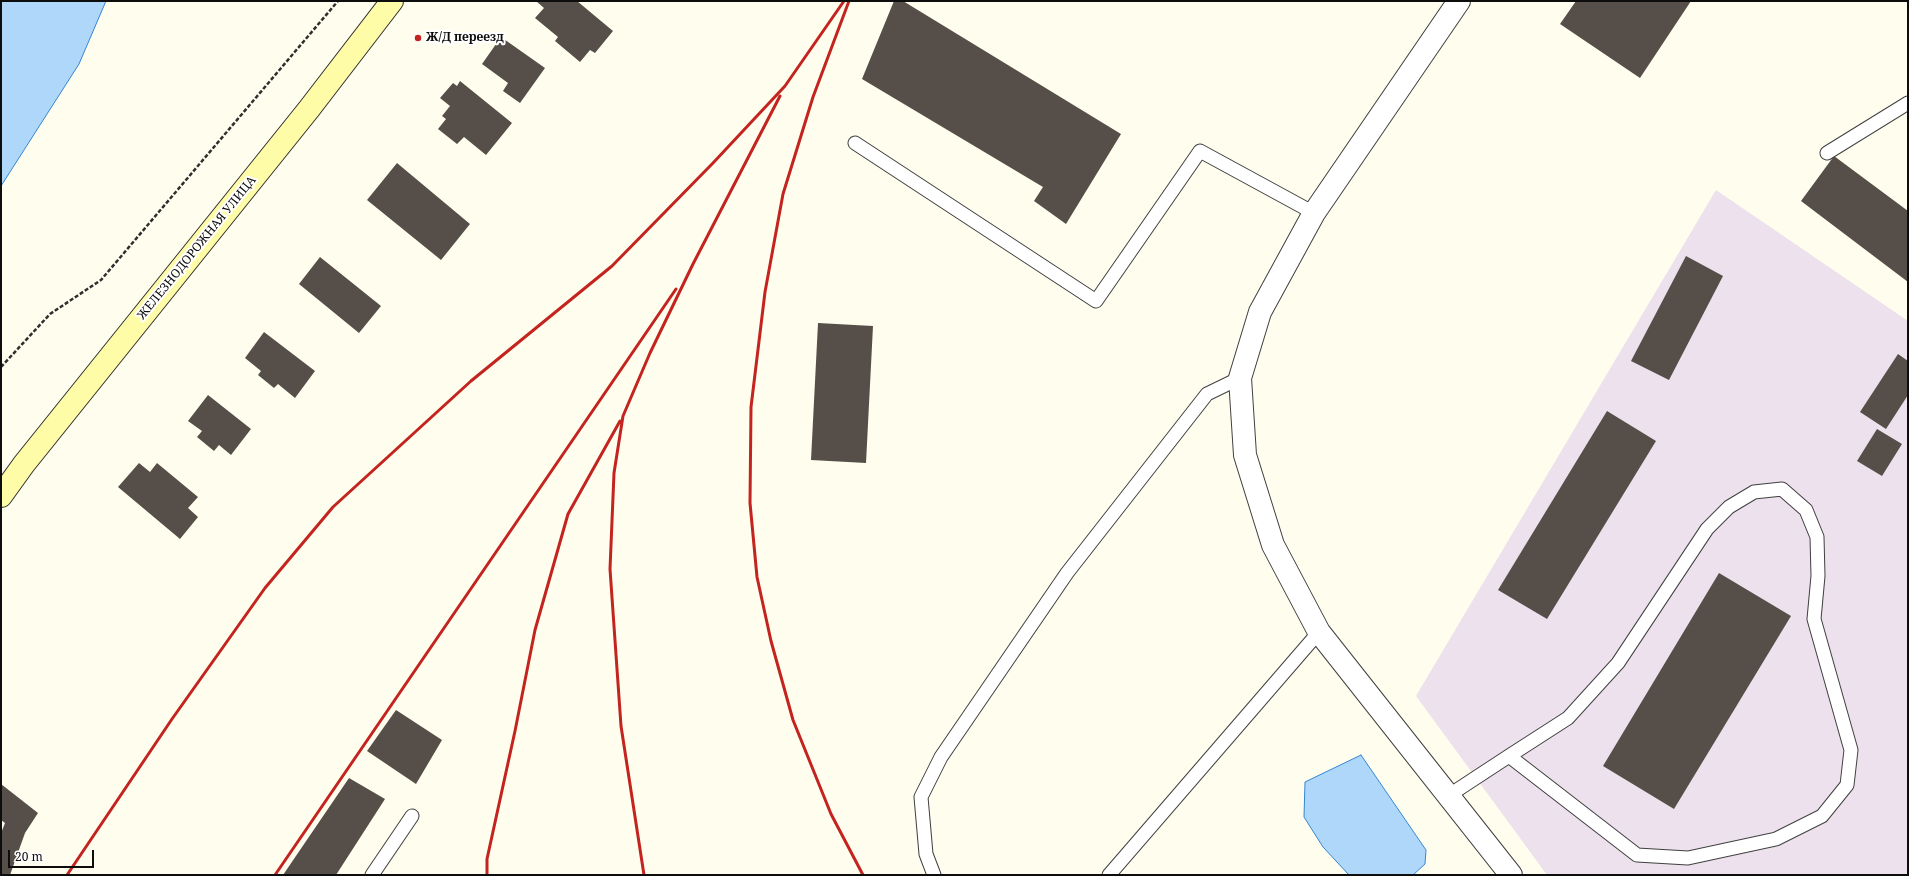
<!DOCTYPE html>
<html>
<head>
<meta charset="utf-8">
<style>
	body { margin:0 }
	#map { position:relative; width:1909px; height:876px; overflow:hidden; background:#fffded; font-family:"Noto Serif",serif }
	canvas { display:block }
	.frame { position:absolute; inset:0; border:2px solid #0d0d0d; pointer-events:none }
	.scale { position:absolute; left:8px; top:850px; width:86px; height:18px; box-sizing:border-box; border:2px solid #0d0d0d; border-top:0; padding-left:5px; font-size:12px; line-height:14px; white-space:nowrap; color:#0d0d0d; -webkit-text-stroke:3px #fff; paint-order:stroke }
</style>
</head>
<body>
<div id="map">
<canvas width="1909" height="876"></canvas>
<div class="frame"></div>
<div class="scale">20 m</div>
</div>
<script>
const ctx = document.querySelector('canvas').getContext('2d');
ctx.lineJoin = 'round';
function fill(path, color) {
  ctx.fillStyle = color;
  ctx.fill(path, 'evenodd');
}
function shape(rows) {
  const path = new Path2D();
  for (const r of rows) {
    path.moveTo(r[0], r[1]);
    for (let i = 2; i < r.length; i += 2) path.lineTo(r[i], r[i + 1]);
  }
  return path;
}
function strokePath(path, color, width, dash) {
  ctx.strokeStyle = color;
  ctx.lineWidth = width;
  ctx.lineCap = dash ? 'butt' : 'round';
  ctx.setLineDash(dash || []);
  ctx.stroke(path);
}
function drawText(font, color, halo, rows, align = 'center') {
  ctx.font = font + ' "Noto Serif",serif';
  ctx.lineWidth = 4;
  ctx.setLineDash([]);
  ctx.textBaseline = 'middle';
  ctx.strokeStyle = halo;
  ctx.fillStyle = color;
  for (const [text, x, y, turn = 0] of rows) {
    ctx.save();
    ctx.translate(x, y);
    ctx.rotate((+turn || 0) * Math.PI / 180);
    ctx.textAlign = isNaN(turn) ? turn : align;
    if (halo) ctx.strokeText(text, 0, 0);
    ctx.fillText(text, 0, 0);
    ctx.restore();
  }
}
const industrial = shape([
	[1716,190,1908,321,1908,875,1547,875,1416,696]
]);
const water = shape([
	[1,1,106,1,79,64,1,186,1,1],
	[1361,755,1426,850,1425,864,1413,875,1349,875,1323,847,1304,817,1305,782,1361,755]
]);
const building = shape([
	[536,1,577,1,613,31,595,53,590,50,580,62,555,41,558,37,535,18,544,8],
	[894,1,903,1,1121,134,1066,224,1034,201,1043,187,862,79],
	[1576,1,1691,1,1640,78,1560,24],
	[501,37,545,68,520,103,503,91,508,83,482,64],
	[460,81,512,123,486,155,464,137,457,144,438,129,446,119,442,116,450,106,440,98,453,83,457,86],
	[1834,156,1908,211,1908,282,1801,201],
	[397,163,470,224,441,260,367,200],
	[1686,256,1723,276,1669,380,1631,361],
	[320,257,381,306,359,333,299,284],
	[818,323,873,326,866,463,811,460],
	[264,332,315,371,295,398,278,384,274,388,258,375,261,371,245,358],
	[1898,354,1908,361,1908,395,1886,429,1860,412],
	[208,395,251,429,231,455,219,445,214,451,197,437,202,431,188,421],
	[1607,411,1656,441,1547,619,1498,590],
	[1877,429,1902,444,1882,476,1857,461],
	[139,463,150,472,157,463,198,497,188,508,198,517,180,539,118,487],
	[1719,573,1791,616,1674,809,1603,766],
	[396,710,442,740,416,784,367,751],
	[349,778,385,799,336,875,283,875],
	[1,784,38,813,25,833,10,875,1,875,1,833,5,823,1,820]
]);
const path = shape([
	[1,367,50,314,101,280,338,1]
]);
const lane = shape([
	[855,143,1096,301,1200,151,1314,213],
	[1827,153,1908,103],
	[1448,796,1509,756,1568,718,1618,663,1707,529,1729,507,1754,492,1782,489,1806,510,1817,537,1818,576,1814,619,1851,750,1847,785,1822,816,1776,839,1688,858,1637,855,1509,756],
	[372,875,412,816],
	[934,875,926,854,921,797,941,757,1067,573,1207,394,1240,378],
	[1109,875,1319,632]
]);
const street = shape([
	[1459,1,1314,213,1260,312,1240,378,1245,455,1273,545,1319,632,1511,875]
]);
const secondary = shape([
	[1,496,24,464,309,109,392,1]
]);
const rail = shape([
	[849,1,813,97,783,194,765,292,751,407,750,503,757,577,771,641,793,720,831,814,863,875],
	[67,875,172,719,265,588,333,507,471,381,612,266,713,163,785,86,844,1],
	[275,875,676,289],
	[487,875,487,859,515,731,535,630,568,514,620,421],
	[644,875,621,726,610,569,614,473,623,416,650,353,693,264,780,96]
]);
const markers = [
	[418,38,4,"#c3241f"]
];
const poiNames = [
	["Ж/Д переезд",426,38]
];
const streetNames = [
	["ЖЕЛЕЗНОДОРОЖНАЯ УЛИЦА",197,248,-51]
];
fill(industrial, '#ece1ec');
fill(water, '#afd7f9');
strokePath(water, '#3386d3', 1);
fill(building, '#564f49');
strokePath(lane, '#404040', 15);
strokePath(street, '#404040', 24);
strokePath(secondary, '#2f2f2f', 24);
strokePath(path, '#2f2f2f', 2.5, [4, 2]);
strokePath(lane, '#fff', 13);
strokePath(street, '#fff', 22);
strokePath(secondary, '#fffca8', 22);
strokePath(rail, '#c3241f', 3);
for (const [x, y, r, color] of markers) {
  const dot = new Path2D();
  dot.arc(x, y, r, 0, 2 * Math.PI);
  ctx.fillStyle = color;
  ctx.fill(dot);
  strokePath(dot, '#fff', 1.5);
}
drawText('bold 12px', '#0d0d0d', '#fff', poiNames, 'left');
drawText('12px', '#0d0d0d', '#fff', streetNames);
</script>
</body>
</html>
